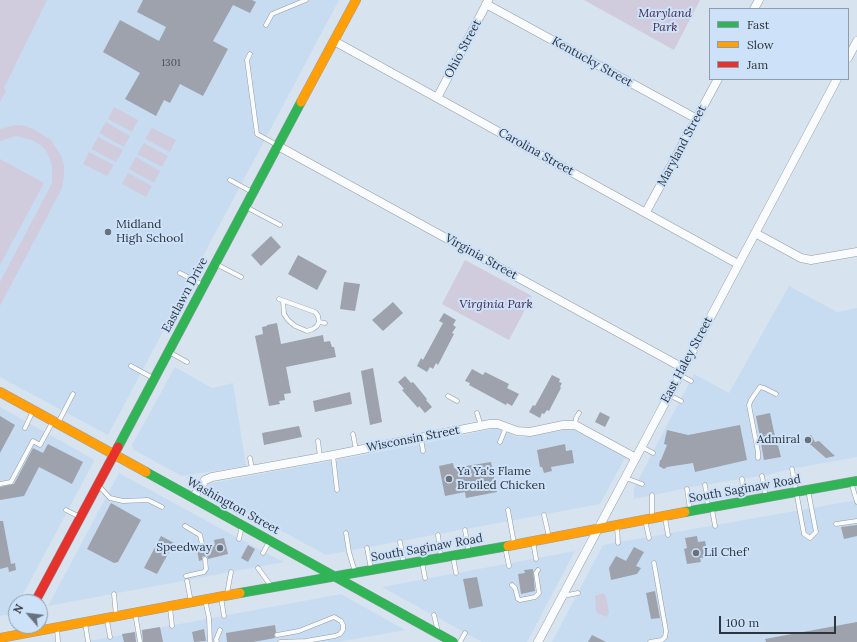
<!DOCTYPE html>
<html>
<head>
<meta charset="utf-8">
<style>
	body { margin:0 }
	#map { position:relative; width:857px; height:642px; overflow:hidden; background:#d7e3ef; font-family:Lora,serif }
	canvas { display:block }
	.legend { position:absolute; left:709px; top:8px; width:140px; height:72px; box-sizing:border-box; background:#cde2f9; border:1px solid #8d9dae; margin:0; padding:5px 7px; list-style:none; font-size:12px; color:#2d353e }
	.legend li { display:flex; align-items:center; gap:8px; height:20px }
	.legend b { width:20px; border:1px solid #8d9dae }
	.north { position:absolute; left:8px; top:594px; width:40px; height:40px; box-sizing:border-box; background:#cde2f9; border:1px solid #8d9dae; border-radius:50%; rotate:298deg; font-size:11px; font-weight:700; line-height:16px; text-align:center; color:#2d353e }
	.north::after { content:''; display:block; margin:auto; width:14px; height:18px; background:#68727c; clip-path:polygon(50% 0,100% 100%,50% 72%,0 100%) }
	.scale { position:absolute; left:719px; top:616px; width:117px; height:18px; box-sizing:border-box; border:2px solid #2d353e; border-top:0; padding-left:5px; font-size:12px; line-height:14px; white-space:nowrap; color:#2d353e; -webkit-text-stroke:3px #cde2f9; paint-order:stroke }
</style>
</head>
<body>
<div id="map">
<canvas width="857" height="642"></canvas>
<ul class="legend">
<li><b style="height:5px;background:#30b455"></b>Fast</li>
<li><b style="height:5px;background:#ff9f0a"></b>Slow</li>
<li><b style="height:5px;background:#e5322d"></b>Jam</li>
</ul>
<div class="north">N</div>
<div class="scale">100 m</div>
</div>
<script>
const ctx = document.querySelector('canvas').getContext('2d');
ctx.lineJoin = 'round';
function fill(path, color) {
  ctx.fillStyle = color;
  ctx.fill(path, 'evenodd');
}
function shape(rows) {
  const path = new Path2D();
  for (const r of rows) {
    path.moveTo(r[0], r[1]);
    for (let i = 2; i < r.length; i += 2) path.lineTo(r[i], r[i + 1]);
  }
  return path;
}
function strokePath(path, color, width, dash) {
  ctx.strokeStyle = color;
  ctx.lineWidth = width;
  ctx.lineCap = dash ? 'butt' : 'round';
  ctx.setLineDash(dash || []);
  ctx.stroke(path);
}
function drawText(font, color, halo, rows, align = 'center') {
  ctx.font = font + ' Lora,serif';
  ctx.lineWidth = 4;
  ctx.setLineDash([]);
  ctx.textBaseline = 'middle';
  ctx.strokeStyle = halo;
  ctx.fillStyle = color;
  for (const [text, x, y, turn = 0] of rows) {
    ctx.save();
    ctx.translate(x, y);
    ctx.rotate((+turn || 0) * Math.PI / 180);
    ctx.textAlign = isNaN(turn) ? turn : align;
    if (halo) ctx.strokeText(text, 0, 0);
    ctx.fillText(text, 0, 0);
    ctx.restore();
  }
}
const built = shape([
	[0,0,339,0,108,435,0,377],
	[789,286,837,312,857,308,857,457,791,469,767,475,697,486,634,499,634,488,637,482,694,374,729,393],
	[175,367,212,388,233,383,246,466,182,476,134,450,132,445],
	[0,407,93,459,94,461,19,602,16,602,16,607,12,614,0,616],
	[497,428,516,437,522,437,564,430,574,430,626,456,600,504,326,555,206,490,209,484,212,483,422,444],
	[119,473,264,552,284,562,48,606],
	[857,500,857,642,552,642,603,545],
	[575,551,527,642,482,642,382,587],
	[341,594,405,630,338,642,83,642]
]);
const green = shape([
	[0,0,47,0,4,88,6,91,0,102],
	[584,0,700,0,674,50],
	[114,107,138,120,132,132,108,119],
	[106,122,130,136,124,147,99,133],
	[16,125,26,126,35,130,51,140,61,156,64,165,64,176,62,188,0,306,0,282,52,183,52,165,46,150,39,144,32,140,16,136,0,141,0,129],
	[152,128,176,140,170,152,145,139],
	[98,137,123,150,116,162,91,149],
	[144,143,168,156,162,167,137,154],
	[89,152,114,165,107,176,83,164],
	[136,157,160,171,154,183,129,169],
	[0,159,44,183,0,265],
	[128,173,152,186,146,197,122,184],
	[465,260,532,296,509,340,442,304],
	[603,593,606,596,609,612,607,617,599,614,596,611,595,596]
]);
const building = shape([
	[143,0,252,0,256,2,250,13,233,5,213,41,228,49,203,96,180,84,170,103,164,100,156,116,125,99,140,73,103,52,120,20,159,41,166,27,137,12],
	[271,236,281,247,261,266,251,255],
	[298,255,327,271,317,290,288,274],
	[344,282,360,284,355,311,340,309],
	[393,302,403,313,383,331,372,320],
	[444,313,456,320,453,325,456,327,452,333,454,334,438,365,436,363,433,369,430,367,427,372,417,366,421,358,423,360,443,323,439,321],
	[277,323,281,344,323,335,324,342,330,341,332,347,334,347,336,357,286,367,291,393,284,394,285,400,279,401,280,404,269,406,255,336,263,334,262,327,267,326,267,325],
	[373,368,382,422,370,425,361,371],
	[472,369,483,375,485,372,509,384,507,388,519,394,512,406,507,403,506,405,469,385,470,383,465,381],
	[552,375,560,379,559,382,562,383,560,387,561,388,549,411,547,410,544,414,542,413,540,418,529,412,533,405,535,406],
	[405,376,411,383,413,382,427,399,426,400,432,407,425,413,419,406,418,408,402,390,404,389,398,382],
	[350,392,352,404,315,412,313,401],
	[600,412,610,417,605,427,595,422],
	[770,413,777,446,778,445,781,457,764,460,756,416],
	[0,416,15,425,0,453],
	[740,425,747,460,695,472,693,463,667,467,664,469,659,466,660,460,661,460,667,445,664,444,667,430,688,435],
	[299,426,302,437,264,445,262,433],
	[811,435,815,442,819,441,835,456,826,458,804,439],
	[48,444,83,462,72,484,39,467,24,496,0,500,0,487,14,484,33,448,43,453],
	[565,444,566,451,572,450,574,463,551,467,552,471,544,473,542,467,540,467,537,450],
	[491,462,497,492,466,498,465,492,445,496,439,466,453,463,454,468],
	[111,503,141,520,118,562,114,563,87,549],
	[0,521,3,521,11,564,15,563,16,570,9,572,8,567,0,569],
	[857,525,857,536,844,539,841,527],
	[161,536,174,543,157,574,144,568],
	[697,536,698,542,705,541,708,557,700,558,701,562,687,564,684,549,687,548,685,538],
	[224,538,228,554,208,559,207,556,204,556,202,557,202,560,199,561,197,549,200,548,202,551,204,551,206,547,215,545,214,540],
	[248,545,255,549,248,562,241,558],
	[634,547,644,552,636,566,641,568,637,574,611,580,609,568,616,556,626,561],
	[533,569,535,591,521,594,518,574,525,573,524,570],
	[477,577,483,606,469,609,463,579],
	[655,591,660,618,651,619,646,593],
	[857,622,857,642,766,642,765,639],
	[275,625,276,632,274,635,275,638,253,642,227,642,226,633],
	[160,627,163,642,143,642,142,630],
	[204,629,206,641,194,642,192,632],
	[135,632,136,642,124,642,122,634],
	[592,635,606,642,588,642]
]);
const lane = shape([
	[266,25,272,14,306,0],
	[250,54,247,60,257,134,277,145],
	[230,180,252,192],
	[246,207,280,225],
	[216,264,241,277],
	[180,273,203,285],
	[279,299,315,312,318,316,319,322,317,326,313,329,307,331,295,326,288,320,284,314,283,301],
	[319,322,325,323],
	[169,352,187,362],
	[131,366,153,378],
	[680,375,691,381],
	[669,395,681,401],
	[448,396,457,401],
	[477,413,481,426],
	[58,423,73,394],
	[575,425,576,418,579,413],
	[25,428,33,411],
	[353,434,356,450],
	[421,438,423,451],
	[318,441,320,457],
	[500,442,506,427],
	[642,447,653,453],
	[333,455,337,490],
	[250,458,252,469],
	[758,458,758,452,749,405,751,400,760,387,764,388,776,394],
	[792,469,804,534,810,538,816,532,808,490],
	[762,476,766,497],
	[626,478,642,484],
	[742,479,744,500],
	[851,482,857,502],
	[0,484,11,482,33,441,40,445,52,423],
	[98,485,110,498,123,501,148,500,162,507],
	[705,485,708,506],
	[687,489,690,510],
	[652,495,652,518],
	[712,509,715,526],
	[66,510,80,517],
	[508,510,514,543],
	[544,515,549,537],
	[665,518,668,535],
	[645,520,649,538],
	[836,524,857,521],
	[185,526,200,535,203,548],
	[617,527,618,543],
	[465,530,469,553],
	[346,533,349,552,355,572],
	[438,535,441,558],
	[239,539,242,526],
	[533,541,536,559],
	[400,542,404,564],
	[505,547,509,566],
	[367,548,371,569],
	[263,553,269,542],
	[453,557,456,573],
	[422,562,425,578],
	[258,568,271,586],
	[186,576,204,572,206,569,205,559],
	[187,581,191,602],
	[512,585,515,588,518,599,520,600,535,597,539,593,536,573,538,570],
	[114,594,116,616],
	[227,594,231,572],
	[563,596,578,593],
	[221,597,224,616],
	[205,600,209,618,210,642],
	[170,607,172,626],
	[135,613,140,642],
	[434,615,438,632],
	[107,620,110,637],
	[85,623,88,641],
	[57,628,58,642],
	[277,635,299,631,334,617,341,621,343,625,343,630,340,634,335,636,306,641,280,642],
	[217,642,216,640,220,630],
	[460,642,465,633],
	[650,642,662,640,665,637,666,631,654,563]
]);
const street = shape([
	[486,4,697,119],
	[754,9,759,0],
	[334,41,738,264],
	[848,58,857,41],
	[437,98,488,1],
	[278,146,683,368],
	[646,212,718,79],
	[755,233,801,258,811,260,857,252],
	[193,498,205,480,212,477,333,455,490,424,498,424,517,431,530,432,563,425,575,425,636,458],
	[538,642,837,79]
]);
const fast = shape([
	[118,447,301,102],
	[146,472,453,642],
	[685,512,857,481],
	[240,593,508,546]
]);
const slow = shape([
	[301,102,356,0],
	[0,392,146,472],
	[508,546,685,512],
	[0,638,240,593]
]);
const jam = shape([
	[35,602,118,447]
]);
const markers = [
	[108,232,4,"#68727c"],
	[808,440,4,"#68727c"],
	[449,479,4,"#68727c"],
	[220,548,4,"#68727c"],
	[696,553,4,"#68727c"]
];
const numberNames = [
	["1301",171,63]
];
const parkNames = [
	["Maryland",665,14],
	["Park",665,28],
	["Virginia Park",496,305]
];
const streetNames = [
	["Ohio Street",463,49,-62],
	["Kentucky Street",592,62,29],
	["Maryland Street",682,146,-62],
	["Carolina Street",536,152,29],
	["Virginia Street",481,257,29],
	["Eastlawn Drive",185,295,-62],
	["East Haley Street",687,360,-62],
	["Wisconsin Street",413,439,-11],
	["South Saginaw Road",745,489,-10],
	["Washington Street",233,506,29],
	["South Saginaw Road",427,548,-10]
];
const poiNames = [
	["Midland",116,225],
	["High School",116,239],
	["Admiral",800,440,"right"],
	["Ya Ya's Flame",457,472],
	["Broiled Chicken",457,486],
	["Speedway",212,548,"right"],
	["Lil Chef'",704,553]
];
fill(built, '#c8dcf1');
fill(green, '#d0ccdd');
fill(building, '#9da2ac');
strokePath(lane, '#939ca5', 5);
strokePath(street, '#939ca5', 9);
strokePath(fast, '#939ca5', 10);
strokePath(slow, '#939ca5', 10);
strokePath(jam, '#939ca5', 10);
strokePath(lane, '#f9fbfd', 4);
strokePath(street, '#f9fbfd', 8);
strokePath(fast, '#30b455', 9);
strokePath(slow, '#ff9f0a', 9);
strokePath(jam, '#e5322d', 9);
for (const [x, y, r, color] of markers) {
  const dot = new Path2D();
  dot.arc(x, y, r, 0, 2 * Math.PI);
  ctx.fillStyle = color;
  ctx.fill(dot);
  strokePath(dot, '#cde2f9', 1.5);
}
drawText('10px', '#49505a', null, numberNames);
drawText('italic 12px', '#45264e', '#cde2f9', parkNames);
drawText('12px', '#2d353e', '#cde2f9', streetNames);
drawText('12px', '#2d353e', '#cde2f9', poiNames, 'left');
</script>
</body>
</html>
